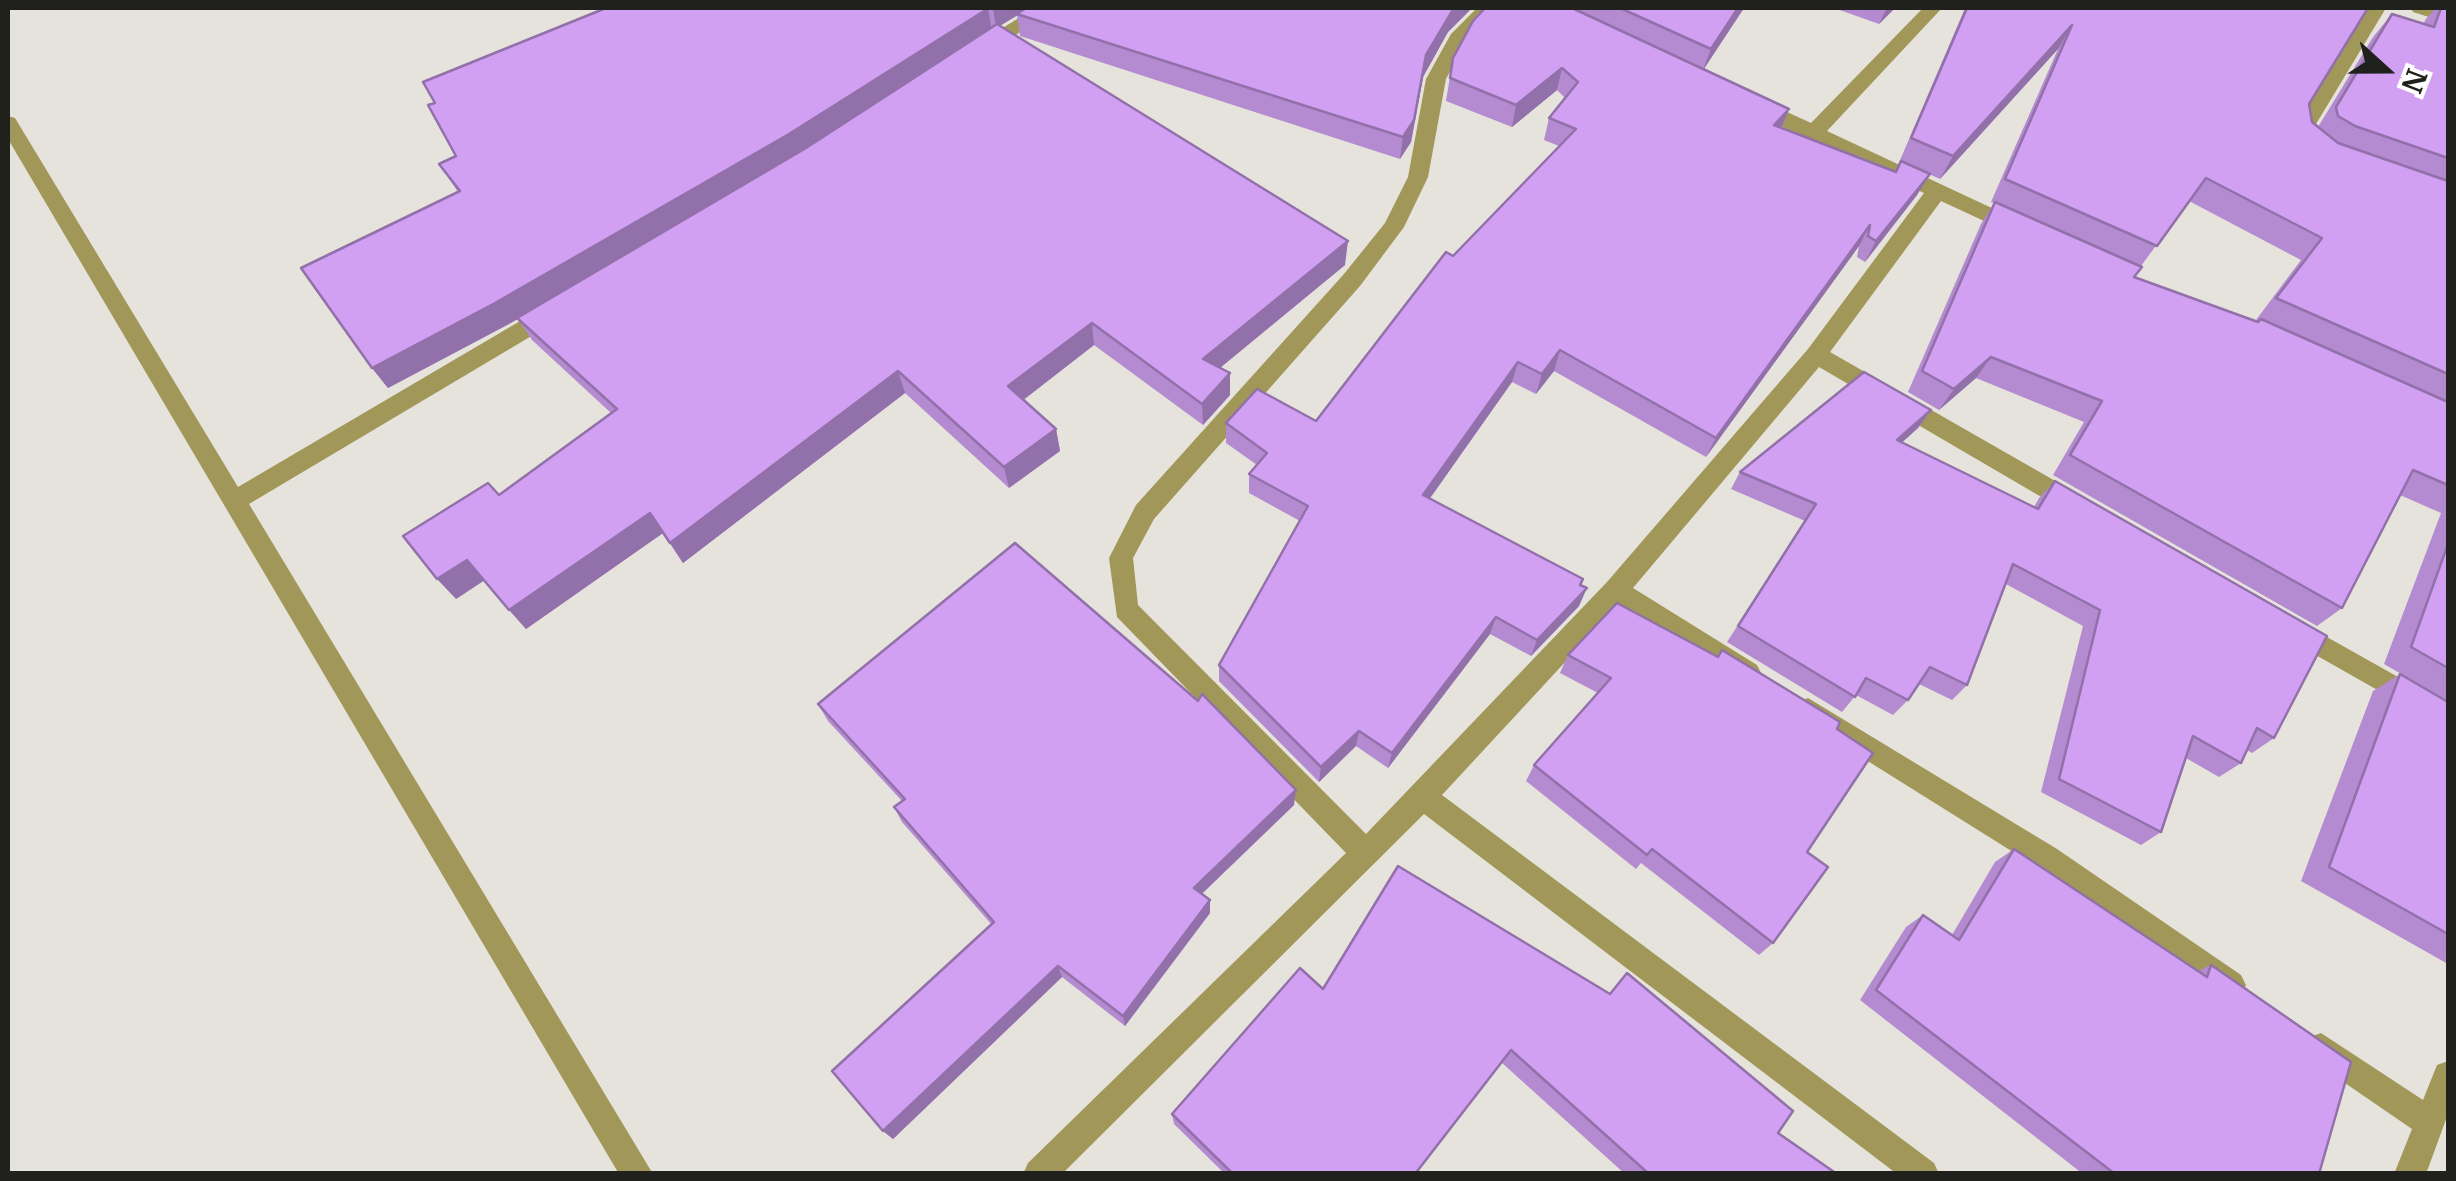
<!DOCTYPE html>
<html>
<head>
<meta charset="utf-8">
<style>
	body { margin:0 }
	#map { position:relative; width:2456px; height:1181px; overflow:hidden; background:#e5e3dc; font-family:Merriweather,serif }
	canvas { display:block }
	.frame { position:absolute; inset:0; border:10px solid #20201d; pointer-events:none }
	.north { position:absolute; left:2336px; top:20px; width:100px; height:100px; -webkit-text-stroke:8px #fff; paint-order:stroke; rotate:111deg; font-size:28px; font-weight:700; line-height:40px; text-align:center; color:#20201d }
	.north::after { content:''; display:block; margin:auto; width:35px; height:45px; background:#20201d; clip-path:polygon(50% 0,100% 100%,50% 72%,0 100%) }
</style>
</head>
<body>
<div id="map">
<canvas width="2456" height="1181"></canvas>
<div class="frame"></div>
<div class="north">N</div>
</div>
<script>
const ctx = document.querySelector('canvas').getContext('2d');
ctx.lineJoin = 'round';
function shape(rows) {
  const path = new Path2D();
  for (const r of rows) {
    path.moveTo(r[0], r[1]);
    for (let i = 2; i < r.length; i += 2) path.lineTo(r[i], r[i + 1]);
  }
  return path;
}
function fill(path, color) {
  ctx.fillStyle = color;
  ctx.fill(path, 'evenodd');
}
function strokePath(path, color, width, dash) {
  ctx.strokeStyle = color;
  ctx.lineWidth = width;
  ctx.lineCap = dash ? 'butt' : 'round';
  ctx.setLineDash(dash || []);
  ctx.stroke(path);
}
const minor = shape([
	[1035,8,1056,8,989,53,975,53,975,45,1035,8],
	[1477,8,1496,8,1466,41,1446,79,1428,177,1404,227,1360,286,1154,519,1133,558,1138,605,1366,834,1607,582,1808,349,1924,193,1749,111,1749,101,1763,101,1811,123,1923,8,1942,8,1827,131,2026,224,2030,229,2026,234,2012,234,1941,201,1830,352,2085,498,2088,505,2085,512,2067,512,1819,367,1633,588,1757,665,1761,673,1757,681,1748,685,1739,681,1618,605,1442,795,1934,1163,1939,1174,1897,1174,1424,814,1062,1174,1023,1174,1028,1163,1346,853,1117,617,1109,558,1136,505,1344,274,1385,223,1408,177,1426,79,1451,34,1477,8],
	[2368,8,2386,8,2313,129,2318,145,2315,150,2301,150,2293,129,2368,8],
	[2411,8,2448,11,2448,23,2413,12,2411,8],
	[8,116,15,118,238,487,544,307,560,307,563,313,560,319,249,504,653,1174,619,1174,8,139,8,116],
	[2293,618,2448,705,2448,730,2284,637,2280,629,2284,621,2293,618],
	[1808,698,2057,849,2241,975,2246,985,2241,995,2231,1000,2221,995,2037,867,1799,718,1795,710,1799,702,1808,698],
	[2321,1033,2423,1100,2437,1065,2448,1061,2448,1114,2426,1174,2394,1174,2412,1129,2310,1059,2306,1048,2310,1037,2321,1033]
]);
const wall = shape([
	[606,8,1472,8,1448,32,1423,77,1411,142,1400,159,1020,36,1017,15,1000,26,1345,265,1220,368,1230,395,1203,425,1094,345,1023,400,1056,429,1060,451,1009,488,905,393,683,563,663,533,526,629,484,580,456,599,499,495,611,413,532,340,518,319,388,388,372,368,458,192,439,164,456,156,435,103],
	[1485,8,1744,8,1704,69,1789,109,1781,128,1895,172,1965,8,2368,8,2309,104,2312,122,2318,127,2373,37,2392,14,2424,24,2425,20,2436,8,2448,8,2448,701,2384,664,2441,513,2400,495,2342,608,2317,626,2053,475,2084,422,1976,378,1939,410,1908,392,1981,224,1994,203,1991,202,2058,49,1940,179,1929,174,1917,195,1865,262,1857,257,1859,246,1706,457,1554,371,1536,394,1512,382,1429,499,1580,585,1579,606,1531,656,1490,634,1388,768,1356,746,1319,782,1219,681,1219,665,1300,521,1249,493,1249,474,1257,465,1226,443,1226,423,1316,421,1453,256,1559,146,1544,140,1549,118,1565,98,1557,90,1512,127,1446,101,1453,58],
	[2189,201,2301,260,2256,320,2258,322,2134,277,2141,266],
	[1834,8,1895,8,1879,24],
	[1931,410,1918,428,1902,442,2034,507,2039,498,2055,481,2274,738,2252,753,2247,750,2241,763,2219,777,2186,758,2161,832,2141,845,2041,792,2083,626,2006,584,1967,685,1952,700,1919,684,1908,700,1893,715,1856,695,1842,712,1727,642,1805,521,1731,489,1740,472],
	[1568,655,1837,729,1807,852,1773,943,1759,955,1641,863,1636,869,1526,781,1534,765,1598,693,1560,673],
	[2400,674,2448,702,2448,964,2301,881,2373,691],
	[818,704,1294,805,1202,894,1210,900,1210,913,1125,1026,1062,977,893,1139,883,1131,992,925,902,822,894,807,902,801,828,721],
	[2014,849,2198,971,2211,965,2319,1174,2083,1174,1860,1000,1906,927,1923,915,1952,935,1995,862],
	[1627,973,1778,1133,1837,1174,1625,1174,1501,1062,1415,1174,1225,1174,1174,1124,1172,1114,1323,989,1609,994]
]);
const shadedWall = shape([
	[986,8,988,8,991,26,988,34,796,156,509,324,388,388,372,368],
	[993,8,1030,8,996,28],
	[1454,8,1472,8,1448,32,1423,77,1411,142,1400,159,1403,137,1426,55],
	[1738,8,1744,8,1703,70,1711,49],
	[1887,8,1895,8,1879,24],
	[2072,25,2058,49,1940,179,1953,156],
	[1562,68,1557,90,1512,127,1516,105],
	[1789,109,1780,131,1774,125],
	[1930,174,1917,195,1865,262,1876,241],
	[1870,225,1859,246,1706,457,1716,438],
	[1348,241,1345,265,1204,381,1203,359],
	[1092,323,1094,345,1013,408,1008,386],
	[1560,350,1554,371,1536,394,1542,374],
	[1991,357,1976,378,1939,410,1954,389],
	[1518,362,1512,382,1419,514,1423,495],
	[898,371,905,393,683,563,670,543],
	[1230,373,1230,395,1203,425,1202,404],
	[1931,410,1918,428,1885,458,1897,440],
	[1056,429,1060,451,1009,488,1004,467],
	[650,513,663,533,526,629,509,610],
	[467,560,485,580,456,599,437,579],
	[1587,588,1579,606,1531,656,1537,640],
	[1496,617,1490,634,1388,768,1392,753],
	[1359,731,1356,746,1319,782,1321,767],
	[1296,790,1294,805,1194,901,1194,888],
	[1210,900,1210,913,1125,1026,1123,1016],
	[1058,966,1062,977,893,1139,883,1131]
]);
const building = shape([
	[606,8,986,8,984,11,789,134,495,303,372,368,301,268,460,191,439,164,456,156,428,105,435,103,423,82,606,8],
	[1026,8,1454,8,1426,55,1414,120,1403,137,1017,14,1026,8],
	[1485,8,1572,8,1789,109,1774,125,1896,172,1901,161,1930,174,1876,241,1868,236,1870,225,1716,438,1560,350,1542,374,1518,362,1423,495,1583,579,1580,585,1587,588,1537,640,1496,617,1392,753,1359,731,1321,767,1219,665,1308,506,1249,474,1267,453,1226,423,1257,389,1316,421,1446,252,1453,256,1576,129,1549,118,1578,82,1562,68,1516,105,1450,78,1453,58,1473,21,1485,8],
	[1620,8,1738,8,1711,49,1620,8],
	[1967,8,2368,8,2309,104,2312,122,2338,143,2448,181,2448,374,2276,298,2322,238,2206,178,2157,246,2005,179,2072,25,1953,156,1911,138,1967,8],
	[2441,8,2448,8,2448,158,2355,126,2338,116,2336,107,2392,14,2434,27,2441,8],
	[997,24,1348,241,1203,359,1230,373,1202,404,1092,323,1008,386,1056,429,1004,467,898,371,670,543,650,513,509,610,467,560,437,579,403,536,488,483,499,495,617,409,517,318,806,148,997,24],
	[1995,202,2142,267,2134,277,2258,322,2261,319,2448,402,2448,485,2413,470,2342,608,2070,455,2102,401,1991,357,1954,389,1922,371,1995,202],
	[1864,372,1931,410,1897,440,2038,509,2055,481,2327,636,2274,738,2257,728,2241,763,2193,736,2161,832,2059,779,2100,610,2013,564,1967,685,1930,667,1908,700,1866,678,1855,697,1738,626,1816,504,1740,472,1864,372],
	[1015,543,1198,701,1202,694,1296,790,1194,888,1210,900,1123,1016,1058,966,883,1131,832,1071,994,922,894,807,905,799,818,704,1015,543],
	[2448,544,2448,668,2411,647,2448,544],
	[1617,603,1718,657,1722,650,1840,722,1837,729,1873,753,1807,852,1828,867,1773,943,1652,849,1647,855,1534,765,1611,678,1568,655,1617,603],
	[2400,674,2448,702,2448,934,2329,867,2400,674],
	[2014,849,2207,977,2211,965,2214,967,2351,1062,2319,1174,2115,1174,1876,990,1923,915,1959,940,2014,849],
	[1398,866,1610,994,1627,973,1793,1111,1778,1133,1837,1174,1649,1174,1511,1050,1415,1174,1233,1174,1172,1114,1300,968,1323,989,1398,866]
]);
fill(minor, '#a19759');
fill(wall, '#b48ad0');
fill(shadedWall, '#9270a9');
fill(building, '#d1a0f2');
strokePath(building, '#9270a9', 2.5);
</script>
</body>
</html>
